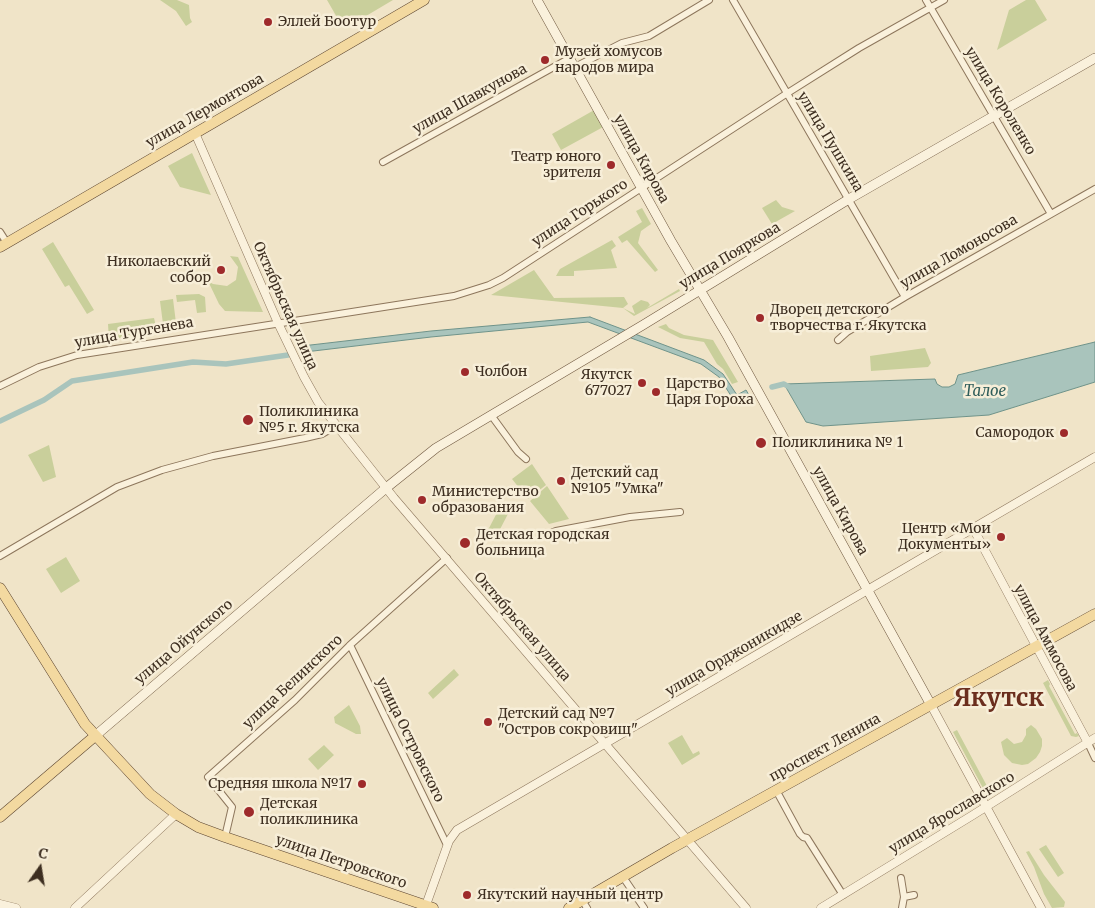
<!DOCTYPE html>
<html>
<head>
<meta charset="utf-8">
<style>
	body { margin:0 }
	#map { position:relative; width:1095px; height:908px; overflow:hidden; background:#f0e4c8; font-family:Merriweather,serif }
	canvas { display:block }
	.north { position:absolute; left:15px; top:843px; width:50px; height:50px; -webkit-text-stroke:4px #f7eed8; paint-order:stroke; rotate:13deg; font-size:14px; font-weight:700; line-height:20px; text-align:center; color:#3d2e20 }
	.north::after { content:''; display:block; margin:auto; width:18px; height:22px; background:#3d2e20; clip-path:polygon(50% 0,100% 100%,50% 72%,0 100%) }
</style>
</head>
<body>
<div id="map">
<canvas width="1095" height="908"></canvas>
<div class="north">С</div>
</div>
<script>
const ctx = document.querySelector('canvas').getContext('2d');
ctx.lineJoin = 'round';
function fill(path, color) {
  ctx.fillStyle = color;
  ctx.fill(path, 'evenodd');
}
function shape(rows) {
  const path = new Path2D();
  for (const r of rows) {
    path.moveTo(r[0], r[1]);
    for (let i = 2; i < r.length; i += 2) path.lineTo(r[i], r[i + 1]);
  }
  return path;
}
function strokePath(path, color, width, dash) {
  ctx.strokeStyle = color;
  ctx.lineWidth = width;
  ctx.lineCap = dash ? 'butt' : 'round';
  ctx.setLineDash(dash || []);
  ctx.stroke(path);
}
function drawText(font, color, halo, rows, align = 'center') {
  ctx.font = font + ' Merriweather,serif';
  ctx.lineWidth = 5;
  ctx.setLineDash([]);
  ctx.textBaseline = 'middle';
  ctx.strokeStyle = halo;
  ctx.fillStyle = color;
  for (const [text, x, y, turn = 0] of rows) {
    ctx.save();
    ctx.translate(x, y);
    ctx.rotate((+turn || 0) * Math.PI / 180);
    ctx.textAlign = isNaN(turn) ? turn : align;
    if (halo) ctx.strokeText(text, 0, 0);
    ctx.fillText(text, 0, 0);
    ctx.restore();
  }
}
const green = shape([
	[160,0,177,0,189,5,190,18,192,22,186,26,176,11],
	[327,0,393,0,366,16,362,15,342,26],
	[1026,0,1035,0,1047,20,997,50,1009,10],
	[596,109,605,126,561,150,552,134],
	[192,153,211,195,180,187,168,166],
	[776,200,782,207,795,211,772,224,762,208],
	[642,208,651,224,641,231,638,243,658,270,655,272,627,240,622,243,618,237,642,222,636,211],
	[612,240,616,246,611,250,617,268,574,271,574,276,556,276,560,269],
	[759,240,761,244,705,278,706,272],
	[53,242,94,310,87,314,69,285,65,287,42,249],
	[230,256,238,257,263,312,225,311,219,304,208,281,213,284,227,286,236,280,238,267],
	[534,270,554,298,624,297,628,304,623,308,635,314,632,306,641,300,648,302,650,305,647,308,679,289,680,291,634,316,623,308,491,295],
	[199,294,205,297,206,312,197,313,195,300,177,302,176,295],
	[173,299,176,323,163,324,160,301],
	[154,318,157,331,109,340,108,324],
	[666,324,669,328,684,335,713,340,738,382,732,384,723,369,717,364,704,342,680,338,658,327],
	[925,348,931,363,928,367,871,371,870,356],
	[49,445,56,477,43,482,28,455],
	[532,464,546,485,528,499,512,479],
	[547,486,569,519,549,524,530,501],
	[500,507,509,512,497,535,488,530],
	[66,557,80,581,61,593,46,569],
	[454,669,459,675,433,699,428,693],
	[1048,680,1050,684,1049,686,1075,734,1077,733,1079,736,1076,737,1071,736,1043,683],
	[349,705,360,726,361,734,356,734,335,723,334,717],
	[1031,725,1036,729,1042,739,1042,746,1040,752,1036,758,1028,764,1022,765,1012,763,1004,755,1001,742,1007,738,1014,744,1022,742,1026,735,1026,729],
	[957,730,987,786,984,790,953,732],
	[682,735,693,754,699,751,700,754,682,765,668,743],
	[324,745,334,755,318,770,308,759],
	[1046,845,1064,873,1058,877,1039,849],
	[1029,851,1044,875,1065,902,1064,907,1052,908,1044,894,1034,867,1026,852]
]);
const water = shape([
	[590,317,704,360,723,374,737,395,746,390,749,395,735,402,719,377,701,364,588,322,431,337,305,352,303,351,302,346,431,331,590,317],
	[1095,342,1095,382,989,415,823,426,806,422,784,384,935,379,937,384,942,387,949,387,955,384,958,375,1095,342]
]);
const canal = shape([
	[772,387,784,384,789,387],
	[0,421,44,400,72,381,193,362,226,364,288,355]
]);
const minor = shape([
	[733,0,905,297],
	[926,0,1051,214],
	[575,67,622,43,649,36,709,0],
	[383,162,570,58],
	[0,232,7,243],
	[838,340,847,332,905,297,1095,189],
	[0,386,39,367,77,355,454,296,489,285,503,278,786,94,859,48,944,0],
	[491,415,518,452,526,459],
	[547,535,556,531,630,517,680,512],
	[0,556,117,487,162,470,213,456,305,438,322,434,336,426],
	[350,645,447,845],
	[1088,743,1095,758],
	[776,790,800,834,803,837,807,838,843,895],
	[225,837,232,807,208,777,295,700,350,645,447,558],
	[623,877,644,908],
	[901,878,904,897,902,908],
	[904,897,914,895],
	[582,900,587,908]
]);
const tertiary = shape([
	[195,133,278,323,304,377,318,402,394,498,746,908],
	[973,528,1088,743],
	[931,705,1041,908],
	[0,904,16,908],
	[426,905,449,841,457,830,1095,457],
	[75,908,176,814],
	[821,908,973,815,1095,738]
]);
const secondary = shape([
	[537,0,671,241,728,337,931,705],
	[95,736,386,488,436,448,643,325,849,199,1095,58]
]);
const primary = shape([
	[0,247,424,0],
	[0,588,85,724,150,794,176,814,198,827,225,837,433,908],
	[0,817,95,736],
	[569,908,672,848,1095,614]
]);
const markers = [
	[268,22,5,"#9e2a2b"],
	[545,60,5,"#9e2a2b"],
	[611,165,5,"#9e2a2b"],
	[221,270,5,"#9e2a2b"],
	[760,318,5,"#9e2a2b"],
	[465,372,5,"#9e2a2b"],
	[642,383,5,"#9e2a2b"],
	[656,392,5,"#9e2a2b"],
	[248,420,6,"#9e2a2b"],
	[1064,433,5,"#9e2a2b"],
	[761,443,6,"#9e2a2b"],
	[561,481,5,"#9e2a2b"],
	[422,500,5,"#9e2a2b"],
	[1001,537,5,"#9e2a2b"],
	[465,543,6,"#9e2a2b"],
	[488,722,5,"#9e2a2b"],
	[362,784,5,"#9e2a2b"],
	[249,812,6,"#9e2a2b"],
	[467,895,5,"#9e2a2b"]
];
const poiNames = [
	["Эллей Боотур",278,22],
	["Музей хомусов",555,52],
	["народов мира",555,68],
	["Театр юного",601,157,"right"],
	["зрителя",601,173,"right"],
	["Николаевский",211,262,"right"],
	["собор",211,278,"right"],
	["Дворец детского",770,310],
	["творчества г. Якутска",770,326],
	["Чолбон",475,372],
	["Якутск",632,375,"right"],
	["677027",632,391,"right"],
	["Царство",666,384],
	["Царя Гороха",666,400],
	["Поликлиника",259,412],
	["№5 г. Якутска",259,428],
	["Самородок",1054,433,"right"],
	["Поликлиника № 1",772,443],
	["Детский сад",571,473],
	["№105 \"Умка\"",571,489],
	["Министерство",432,492],
	["образования",432,508],
	["Центр «Мои",991,529,"right"],
	["Документы»",991,545,"right"],
	["Детская городская",476,535],
	["больница",476,551],
	["Детский сад №7",498,714],
	["\"Остров сокровищ\"",498,730],
	["Средняя школа №17",352,784,"right"],
	["Детская",260,804],
	["поликлиника",260,820],
	["Якутский научный центр",477,895]
];
const streetNames = [
	["улица Шавкунова",470,99,-29],
	["улица Короленко",1000,101,59],
	["улица Лермонтова",205,111,-30],
	["улица Пушкина",830,142,59],
	["улица Кирова",641,159,61],
	["улица Горького",580,213,-33],
	["улица Ломоносова",959,252,-30],
	["улица Пояркова",730,256,-31],
	["Октябрьская улица",285,306,66],
	["улица Тургенева",134,333,-10],
	["улица Кирова",840,511,61],
	["Октябрьская улица",522,627,49],
	["улица Аммосова",1045,638,62],
	["улица Ойунского",184,642,-40],
	["улица Орджоникидзе",734,654,-30],
	["улица Белинского",293,682,-43],
	["улица Островского",410,740,64],
	["проспект Ленина",825,748,-29],
	["улица Ярославского",952,813,-31],
	["улица Петровского",341,862,19]
];
const waterNames = [
	["Талое",985,392]
];
const townNames = [
	["Якутск",999,699]
];
fill(green, '#c9cf9b');
fill(water, '#a9c4bc');
strokePath(water, '#6f938a', 1);
strokePath(canal, '#a9c4bc', 5.5);
strokePath(minor, '#8d765c', 8);
strokePath(tertiary, '#8d765c', 9);
strokePath(secondary, '#6f573f', 10);
strokePath(primary, '#5b4430', 11);
strokePath(minor, '#faf1dc', 6);
strokePath(tertiary, '#faf1dc', 8);
strokePath(secondary, '#faf1dc', 9);
strokePath(primary, '#f3d9a0', 10);
for (const [x, y, r, color] of markers) {
  const dot = new Path2D();
  dot.arc(x, y, r, 0, 2 * Math.PI);
  ctx.fillStyle = color;
  ctx.fill(dot);
  strokePath(dot, '#f7eed8', 2);
}
drawText('14px', '#3d2e20', '#f7eed8', poiNames, 'left');
drawText('14px', '#3d2e20', '#f7eed8', streetNames);
drawText('italic 15px', '#2f5d5a', '#f7eed8', waterNames);
drawText('bold 24px', '#6b2e1e', '#f7eed8', townNames);
</script>
</body>
</html>
